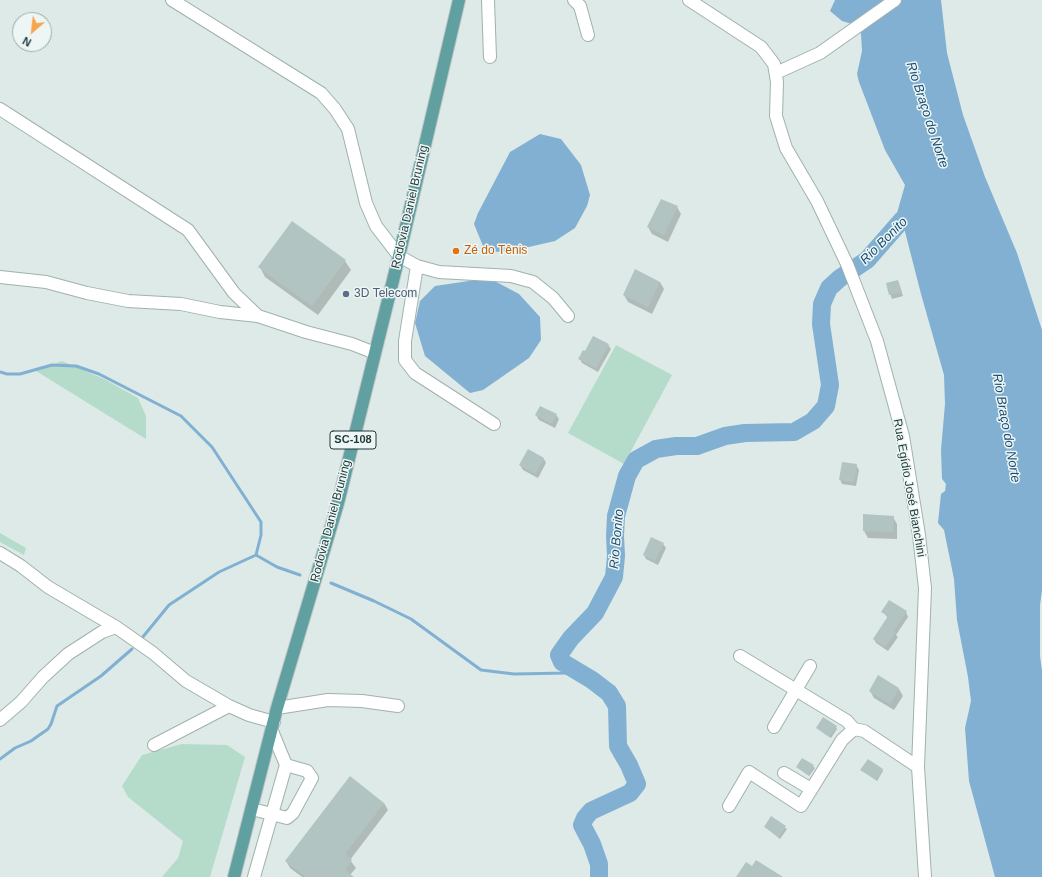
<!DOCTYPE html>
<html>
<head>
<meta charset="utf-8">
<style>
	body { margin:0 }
	#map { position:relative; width:1042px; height:877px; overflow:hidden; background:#ddeae7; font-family:Arial,sans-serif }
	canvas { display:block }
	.north { position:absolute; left:12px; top:12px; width:40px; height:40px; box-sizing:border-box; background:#edf6f4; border:1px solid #9aaaa9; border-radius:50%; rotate:208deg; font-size:11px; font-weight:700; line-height:16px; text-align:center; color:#1e3939 }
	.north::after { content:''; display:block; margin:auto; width:14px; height:18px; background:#f6a54e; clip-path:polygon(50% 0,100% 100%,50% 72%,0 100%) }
</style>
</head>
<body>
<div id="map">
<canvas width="1042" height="877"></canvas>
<div class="north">N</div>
</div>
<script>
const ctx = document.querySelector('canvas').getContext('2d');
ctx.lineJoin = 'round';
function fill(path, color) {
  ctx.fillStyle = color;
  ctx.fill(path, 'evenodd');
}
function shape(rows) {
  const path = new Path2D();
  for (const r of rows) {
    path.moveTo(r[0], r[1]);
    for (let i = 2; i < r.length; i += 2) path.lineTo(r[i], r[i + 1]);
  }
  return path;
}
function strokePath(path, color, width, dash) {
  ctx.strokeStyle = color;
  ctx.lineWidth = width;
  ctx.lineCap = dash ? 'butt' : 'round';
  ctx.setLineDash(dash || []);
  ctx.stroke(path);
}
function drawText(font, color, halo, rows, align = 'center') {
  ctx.font = font + ' Arial,sans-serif';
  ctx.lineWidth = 3;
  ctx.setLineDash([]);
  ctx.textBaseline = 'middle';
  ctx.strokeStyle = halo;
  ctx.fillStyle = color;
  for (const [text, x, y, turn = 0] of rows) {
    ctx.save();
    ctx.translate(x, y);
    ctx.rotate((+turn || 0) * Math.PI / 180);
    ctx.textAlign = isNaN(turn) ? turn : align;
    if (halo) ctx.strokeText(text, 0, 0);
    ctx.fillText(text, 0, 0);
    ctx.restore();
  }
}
const green = shape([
	[616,345,672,375,624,464,568,433],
	[62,361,104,379,138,398,146,416,146,439,36,371],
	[0,533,26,548,24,555,0,542],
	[182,744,227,745,245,757,210,877,162,877,178,858,183,841,128,797,122,786,142,755]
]);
const water = shape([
	[835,0,941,0,947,53,963,115,985,177,1017,253,1042,330,1042,590,1040,605,1040,656,1042,671,1042,877,995,877,969,781,965,728,971,701,968,677,957,620,954,579,944,530,938,523,941,494,945,491,946,484,942,479,941,450,945,404,944,375,921,294,902,220,897,213,905,185,885,150,859,82,857,74,862,51,861,34,855,25,842,21,830,11],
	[540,134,561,139,581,165,590,195,587,206,575,228,555,241,511,251,493,252,483,246,474,224,478,213,510,152],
	[489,278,519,294,540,317,541,340,529,358,483,390,470,393,425,356,415,323,420,301,435,286]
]);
const shadow = shape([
	[677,207,681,214,668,242,652,234,648,227],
	[345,261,351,270,318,315,265,277,260,267],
	[898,281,903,296,892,299,887,284],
	[660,282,664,289,652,314,628,302,624,295],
	[608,345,611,349,598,372,582,363,580,359,585,352],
	[536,415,556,415,559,419,555,428,539,420],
	[544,459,546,463,538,478,523,470,520,465],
	[856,465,859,470,856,486,842,484,840,479],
	[893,517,897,524,897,539,868,538,864,531],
	[663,544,666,548,658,565,646,559,644,555],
	[883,612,906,612,908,617,896,635,898,637,888,651,876,643,874,639,888,618],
	[879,677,899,689,903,696,894,710,874,698,870,691],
	[836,727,837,729,831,738,817,728],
	[803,759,815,768,809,776,797,767],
	[882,769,883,771,877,781,863,771],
	[384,803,388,810,350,860,356,868,350,875,353,877,302,877,290,868,286,861],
	[771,818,787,829,780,839,765,827]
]);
const stream = shape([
	[0,372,7,374,20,374,52,365,76,366,99,374,181,416,212,447,261,522,261,535,256,555],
	[256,555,277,567,300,575],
	[331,583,374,601,411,619,481,670,514,674,567,673,574,669],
	[142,638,169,605,219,572,256,555],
	[0,759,15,748,31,741,48,729,51,724,57,706,101,676,132,649]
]);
const river = shape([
	[599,877,599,864,592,844,582,825,585,818,591,811,630,793,637,784,629,765,618,746,617,706,609,693,592,680,562,662,559,655,571,638,595,613,614,577,616,556,615,536,616,516,627,476,636,460,656,449,676,446,697,446,725,436,745,433,794,432,813,421,826,406,830,385,821,324,822,304,829,288,840,278,867,260,902,220,923,208]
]);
const building = shape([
	[661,199,678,206,664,235,647,227],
	[292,221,346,260,312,306,258,267],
	[635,269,660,282,648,307,623,295],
	[898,280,902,292,889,295,886,283],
	[593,336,609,344,596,368,578,359,583,350,585,351],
	[540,406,557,414,552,424,535,415],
	[528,449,544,458,535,474,519,465],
	[842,462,857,464,854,482,839,480],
	[863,514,894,516,893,532,863,531],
	[651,537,664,543,655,561,643,555],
	[889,600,907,611,894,631,896,632,885,647,873,639,888,616,881,612],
	[878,675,899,688,890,704,869,691],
	[823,717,837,726,829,737,816,728],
	[802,758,814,765,808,775,796,767],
	[868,759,883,769,876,780,860,770],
	[350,776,384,803,345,854,352,860,345,870,354,877,306,877,285,861],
	[771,816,786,826,779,837,764,827],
	[756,860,783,877,736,877,746,862,752,866]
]);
const minor = shape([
	[172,0,321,93,335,109,348,129,366,203,376,226,399,256,417,266,405,341,405,360,415,373,494,424],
	[488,0,490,57],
	[574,0,580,6,588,35],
	[689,0,761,47,774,64,777,82,776,116,786,148,817,201,847,264,877,341,903,436,919,535,925,588,918,767,925,877],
	[776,73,820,53,895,0],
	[0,109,188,230,234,293,258,316],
	[417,266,439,272,511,276,533,282,553,298,568,316],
	[0,277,46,282,87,293,128,301,181,304,220,312,258,316,306,332,352,344,375,353],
	[0,553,21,566,48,587,116,627,153,653,186,681,229,706,249,715,274,722],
	[740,656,847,721,854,729],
	[277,708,328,700,362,701,398,706],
	[0,720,21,702,43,677,68,654,102,632,116,627],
	[774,727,810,666],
	[154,745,229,706],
	[784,773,811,789],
	[729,806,749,772,801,806,842,740,854,729,864,731,918,767],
	[252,809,287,818,293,813,312,778,307,771,286,765],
	[254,877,286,765,272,731]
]);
const major = shape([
	[234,877,277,708,338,503,399,256,459,0]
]);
const markers = [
	[456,251,4,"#e8710a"],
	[346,294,4,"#5c6f8a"]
];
const shields = [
	[353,440,46]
];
const shieldNames = [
	["SC-108",353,440]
];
const streetNames = [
	["Rodovia Daniel Bruning",410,207,-77],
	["Rua Egídio José Bianchini",909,488,80],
	["Rodovia Daniel Bruning",331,521,-75]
];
const foodNames = [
	["Zé do Tênis",464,251]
];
const serviceNames = [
	["3D Telecom",354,294]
];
const waterNames = [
	["Rio Braço do Norte",927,115,72],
	["Rio Bonito",884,241,-45],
	["Rio Braço do Norte",1006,428,80],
	["Rio Bonito",617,539,-85]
];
fill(green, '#b5dcca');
fill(water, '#82b0d2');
fill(shadow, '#0003');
strokePath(stream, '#82b0d2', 3);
strokePath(river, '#82b0d2', 18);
fill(building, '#b2c4c1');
strokePath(minor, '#a0b1af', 14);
strokePath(major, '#bcc4c4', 14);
strokePath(minor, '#fff', 12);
strokePath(major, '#60a0a1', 12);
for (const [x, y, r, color] of markers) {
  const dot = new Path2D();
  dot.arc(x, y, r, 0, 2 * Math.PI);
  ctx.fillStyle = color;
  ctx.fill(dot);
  strokePath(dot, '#edf6f4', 1.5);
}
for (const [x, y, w] of shields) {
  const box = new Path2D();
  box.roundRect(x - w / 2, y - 9, w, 18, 3);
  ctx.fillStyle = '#edf6f4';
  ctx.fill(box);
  strokePath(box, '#1e3939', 1);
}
drawText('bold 11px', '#1e3939', null, shieldNames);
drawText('12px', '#1e3939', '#edf6f4', streetNames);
drawText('12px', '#c56008', '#edf6f4', foodNames, 'left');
drawText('12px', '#4e5e75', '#edf6f4', serviceNames, 'left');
drawText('italic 13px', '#184d76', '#edf6f4', waterNames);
</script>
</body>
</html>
